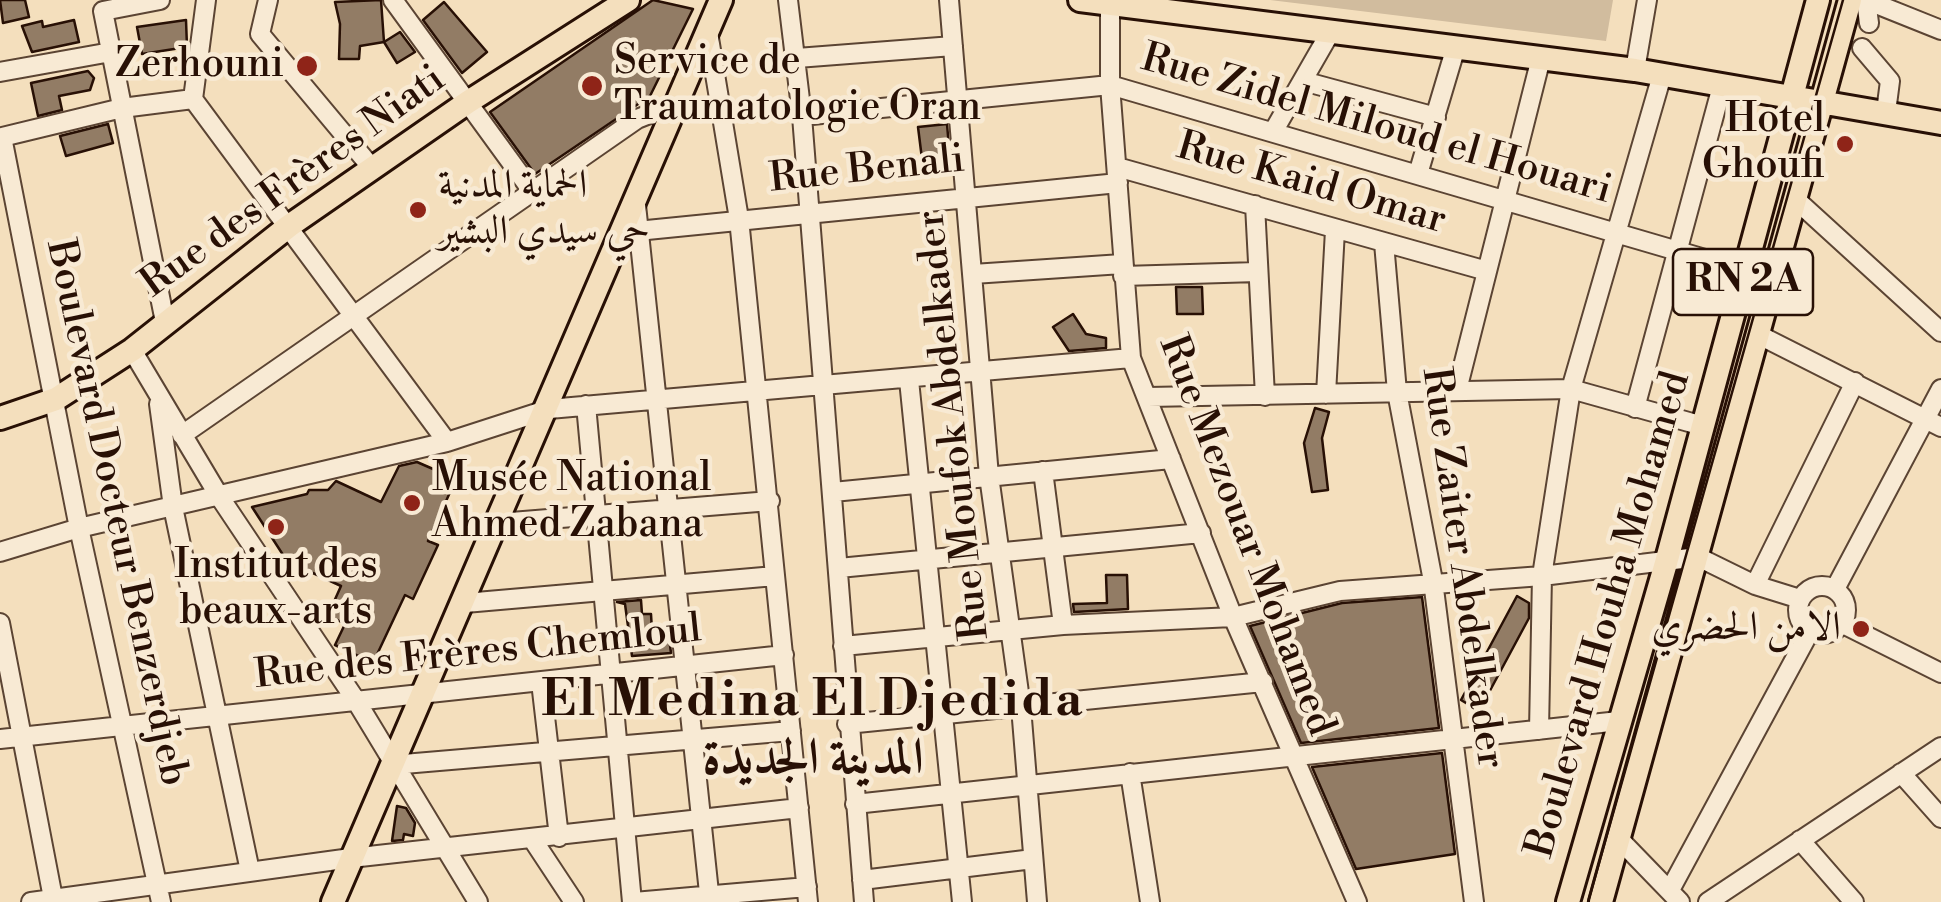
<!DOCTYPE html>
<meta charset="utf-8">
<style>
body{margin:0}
canvas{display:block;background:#f4dfbd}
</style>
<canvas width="1941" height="902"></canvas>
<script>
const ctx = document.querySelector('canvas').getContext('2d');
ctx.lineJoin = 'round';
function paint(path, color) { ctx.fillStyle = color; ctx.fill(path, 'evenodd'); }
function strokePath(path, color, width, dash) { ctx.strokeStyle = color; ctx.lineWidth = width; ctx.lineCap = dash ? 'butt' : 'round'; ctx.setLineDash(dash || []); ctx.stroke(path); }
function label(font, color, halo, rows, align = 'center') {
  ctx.font = font + ' "Libre Bodoni",Amiri,serif'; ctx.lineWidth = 9; ctx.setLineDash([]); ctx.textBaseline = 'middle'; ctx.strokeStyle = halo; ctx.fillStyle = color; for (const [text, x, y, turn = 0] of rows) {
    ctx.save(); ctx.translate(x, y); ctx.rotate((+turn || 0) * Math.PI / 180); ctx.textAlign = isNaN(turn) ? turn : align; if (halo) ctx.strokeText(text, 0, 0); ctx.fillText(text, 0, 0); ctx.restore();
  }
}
const green = new Path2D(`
 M1270,0H1613L1606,41Z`);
const building = new Path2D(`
 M0,0H25L29,17L3,23Z
 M381,0L384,42L400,32L415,52L397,63L384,42L360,46L359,59H339L340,24L335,2Z
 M653,0L693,9L650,96L535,174L490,112Z
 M444,2L487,52L462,73L423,20Z
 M74,20L79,42L32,52L22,26L42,21L43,27Z
 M186,20L187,47L142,54L137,27Z
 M88,71L94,78L90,90L59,96L62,110L38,116L31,83Z
 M108,124L113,143L66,156L60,136Z
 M947,124L951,171L924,175L918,127Z
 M1176,287H1202L1203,314H1177Z
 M1073,314L1086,334L1106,338V348L1069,351L1053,327Z
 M1315,408L1329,412L1322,438L1328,490L1312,492L1304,443Z
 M417,462L456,479L428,541L438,545L413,599L405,595L373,663L335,645L345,624L328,615L341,586L287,561L252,507L307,494L309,490H328L336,481L381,502L399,466Z
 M1106,575H1127L1128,609L1074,612L1073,604L1107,603Z
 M1517,596L1529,603V618L1479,711L1461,700Z
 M1422,597L1439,728L1301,743L1250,626L1342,603Z
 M641,600L642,614H651L652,631L668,630L671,653L632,656L625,604L617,602Z
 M1442,753L1455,854L1356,869L1312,767Z
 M397,806L406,808L415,823L413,836L404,834L403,840L392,841Z`);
const minor = new Path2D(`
 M160,0L103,11L165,322
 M206,0L193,99L447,442
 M268,0L260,34L372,168
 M393,0L532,191
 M788,0L802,116L864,902
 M949,0L989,476L1021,707L1037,902
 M1866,0L1941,30
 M1866,0L1869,23
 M1110,3V85L1131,358L1233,617L1357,902
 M708,32L739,219L808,902
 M1862,48L1890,81L1886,112
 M797,58L953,46
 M1635,70L1647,0
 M0,72L111,52
 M1303,81L1436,117
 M802,116L1110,85L1746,271
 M1273,132L1331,31
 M1117,167L1487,271
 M1418,174L1455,50
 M1794,198L1941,332
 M636,205L710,902
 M1255,205L1265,396
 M627,232L1118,183
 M1384,243L1397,392L1433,581L1474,902
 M973,274L1122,264
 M1123,276L1257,272
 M1757,334L1941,427
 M132,350L219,496L355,699L478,902
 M909,380L962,902
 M1457,390L1541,58
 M1326,394L1335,230
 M1148,397L1571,389L1703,426
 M159,404L173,507L250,871
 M586,405L632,902
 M1635,408L1722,86
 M182,435L637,119L680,102
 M1043,471L1063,625
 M833,492L1171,459
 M499,523L770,501
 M0,552L79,528L447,442L549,409L1131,358
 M839,568L1201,533
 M1755,585L1855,382
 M1798 610a24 24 0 1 1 48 0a24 24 0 1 1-48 0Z
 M1835,589L1941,389
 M465,603L775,576
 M0,623L53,898
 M1843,624L1941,673
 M843,646L1063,625L1233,617L1340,591L1542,576L1698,557L1755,585L1800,599
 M541,682L559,837
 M847,724L1263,682
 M1539,730L1542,576L1571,389L1662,75
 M0,739L784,655
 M392,765L791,731
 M1130,773L1150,902
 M1901,773L1941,818
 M855,804L1619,721
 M1619,839L1680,902
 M533,840L574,902
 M1800,840L1854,902
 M862,880L1033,859
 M1670,890L1810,631
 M31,902L351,858L799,808
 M161,902L79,528L2,137L122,108L193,99
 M634,902L807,887
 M1708,902L1941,747`);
const major = new Path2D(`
 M1080,0L1635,70L1941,123
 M0,418L56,399L132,350L289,226L468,102L628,0
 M333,902L721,0
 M1568,902L1666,563L1818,0
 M1601,902L1850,0`);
const tram = new Path2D(`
 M1588,902L1843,0`);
const markers = [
 [307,66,12,"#8f2418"],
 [592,86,12,"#8f2418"],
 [1845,144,10,"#8f2418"],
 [418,210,10,"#8f2418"],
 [412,503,10,"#8f2418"],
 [276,527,10,"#8f2418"],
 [1861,629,10,"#8f2418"]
];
const shields = [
 [1743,282,140]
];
const shieldNames = [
 ["RN 2A",1743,282]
];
const poiNames = [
 ["Service de",614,63],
 ["Traumatologie Oran",614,109],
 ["Zerhouni",284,66,"right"],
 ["Hotel",1825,121,"right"],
 ["Ghoufi",1825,167,"right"],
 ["الحماية المدنية",438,187],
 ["حي سيدي البشير",438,233],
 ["Musée National",432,480],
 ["Ahmed Zabana",432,526],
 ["Institut des",276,567,"center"],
 ["beaux-arts",276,613,"center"],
 ["الامن الحضري",1841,629,"right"]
];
const streetNames = [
 ["Rue Zidel Miloud el Houari",1376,126,16],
 ["Rue Benali",867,171,-6],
 ["Rue des Frères Niati",294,183,-36],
 ["Rue Kaid Omar",1311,185,16],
 ["Rue Moufok Abdelkader",955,425,-96],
 ["Boulevard Docteur Benzerdjeb",115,513,78],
 ["Rue Mezouar Mohamed",1245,536,69],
 ["Rue Zaiter Abdelkader",1461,568,82],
 ["Boulevard Houha Mohamed",1610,615,-74],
 ["Rue des Frères Chemloul",478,654,-6]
];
const districtNames = [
 ["El Medina El Djedida",813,703],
 ["المدينة الجديدة",813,761]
];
paint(green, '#d1bc9e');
paint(building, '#927c65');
strokePath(building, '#281005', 2.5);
strokePath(minor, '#5b4433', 22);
strokePath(major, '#281005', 28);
strokePath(minor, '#f8ead4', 18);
strokePath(major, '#f4dfbd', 22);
strokePath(tram, '#281005', 2.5);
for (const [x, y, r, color] of markers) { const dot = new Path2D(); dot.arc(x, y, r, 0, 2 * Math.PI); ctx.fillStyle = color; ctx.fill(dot); strokePath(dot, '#f8ead4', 4); }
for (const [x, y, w] of shields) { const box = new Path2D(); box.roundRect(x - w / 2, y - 33, w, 66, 8); ctx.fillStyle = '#f8ead4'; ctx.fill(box); strokePath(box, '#281005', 2.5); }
label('bold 38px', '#281005', null, shieldNames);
label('40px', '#281005', '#f8ead4', poiNames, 'left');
label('40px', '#281005', '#f8ead4', streetNames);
ctx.letterSpacing = '2.5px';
label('bold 50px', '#281005', '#f8ead4', districtNames);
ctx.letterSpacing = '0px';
</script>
